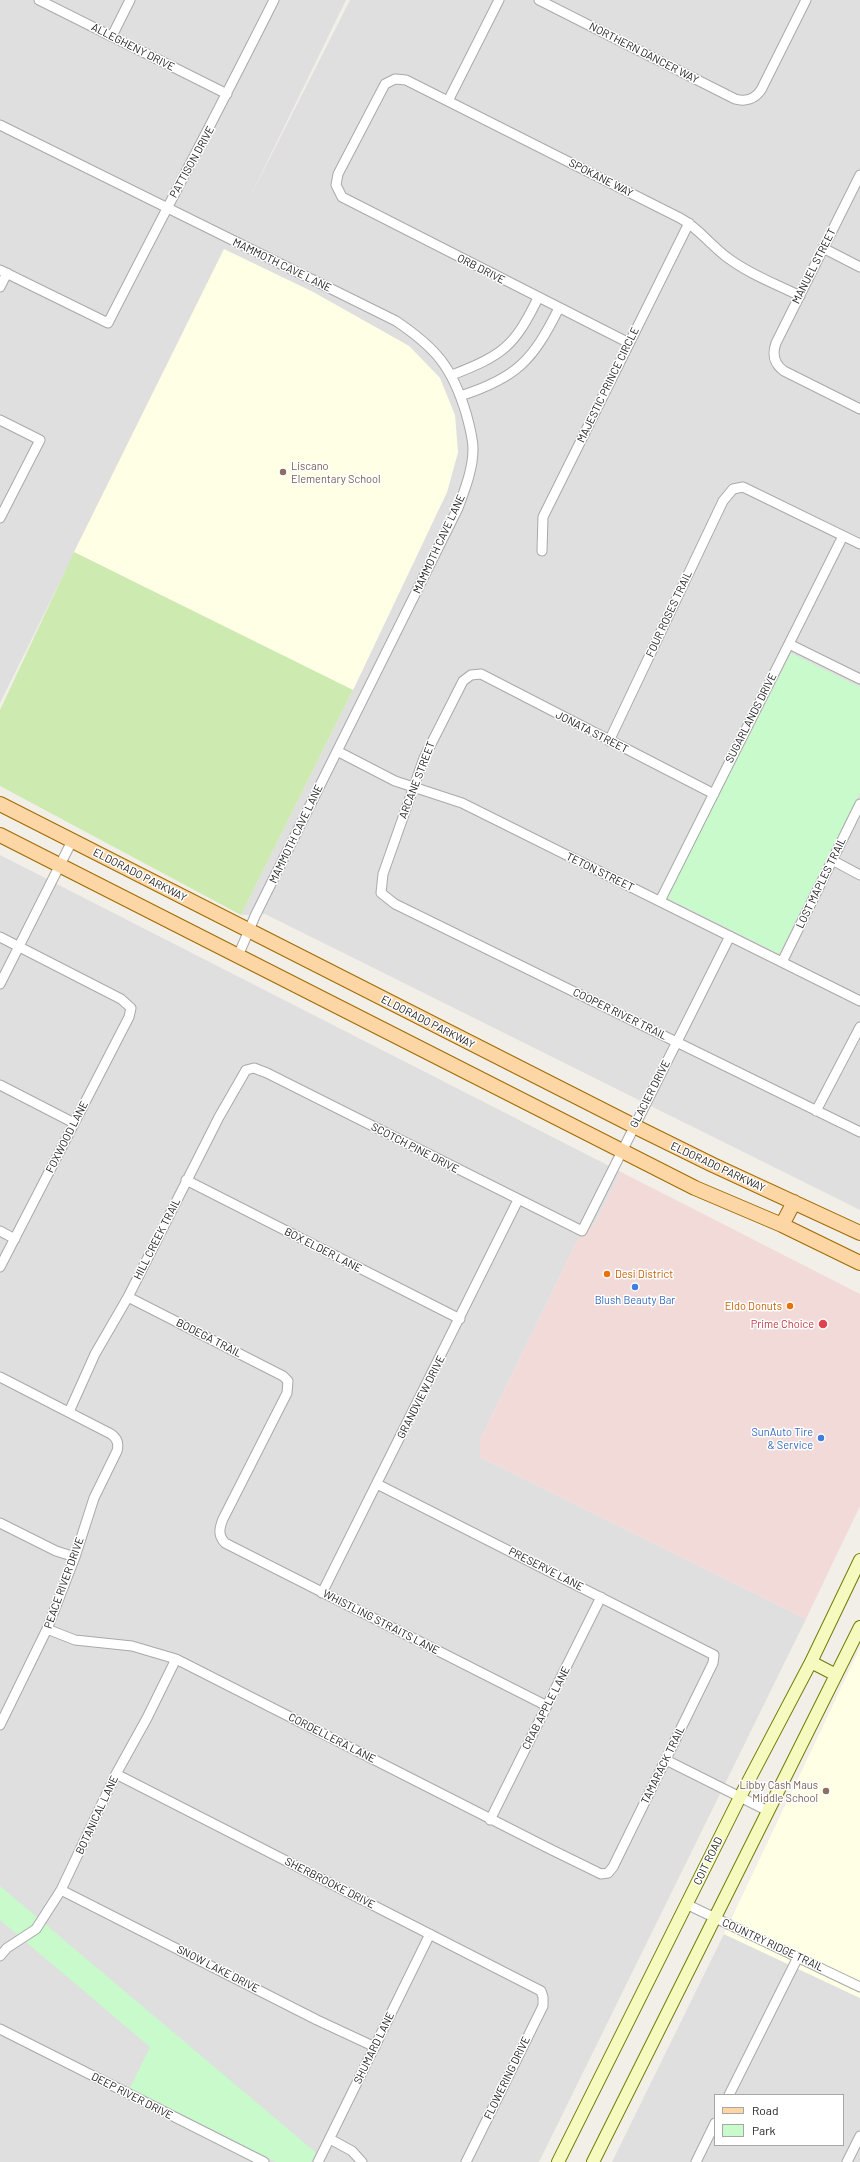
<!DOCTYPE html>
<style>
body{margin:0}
#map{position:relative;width:860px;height:2162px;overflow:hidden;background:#f2efe9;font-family:Barlow,sans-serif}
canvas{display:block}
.legend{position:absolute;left:714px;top:2094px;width:130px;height:52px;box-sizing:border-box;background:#fff;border:1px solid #a7a7a7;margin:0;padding:5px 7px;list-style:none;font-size:12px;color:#222}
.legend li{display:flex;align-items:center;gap:8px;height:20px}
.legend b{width:20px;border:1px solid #a7a7a7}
</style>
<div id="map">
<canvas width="860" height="2162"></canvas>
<ul class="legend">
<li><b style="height:5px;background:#fcd6a4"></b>Road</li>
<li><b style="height:11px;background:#c8facc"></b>Park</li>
</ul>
</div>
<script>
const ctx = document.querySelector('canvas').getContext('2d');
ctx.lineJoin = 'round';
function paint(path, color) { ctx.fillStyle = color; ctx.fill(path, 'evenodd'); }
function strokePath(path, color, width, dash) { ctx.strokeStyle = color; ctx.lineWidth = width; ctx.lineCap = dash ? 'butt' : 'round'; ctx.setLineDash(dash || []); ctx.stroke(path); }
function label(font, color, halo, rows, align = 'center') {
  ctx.font = font + ' Barlow,sans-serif'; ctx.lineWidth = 3; ctx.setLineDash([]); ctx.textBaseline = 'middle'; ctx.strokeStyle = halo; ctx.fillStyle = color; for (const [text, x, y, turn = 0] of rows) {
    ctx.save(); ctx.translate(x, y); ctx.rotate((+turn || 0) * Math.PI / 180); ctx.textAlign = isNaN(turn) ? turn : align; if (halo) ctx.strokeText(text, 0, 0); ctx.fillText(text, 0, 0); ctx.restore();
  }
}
const residential = new Path2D(`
 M0,0H346L248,201L350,0H860V1210L265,914L241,915L353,690L447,492L458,452L440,378L409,346L313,292L224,250L0,703Z
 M0,855L621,1172L594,1225L577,1241L480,1440V1457L806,1619L539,2162H0Z
 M724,1934L860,1998V2162H612ZM715,2095H843V2145H715Z`);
const commercial = new Path2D(`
 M621,1172L860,1294V1506L806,1619L480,1457V1440L577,1241L594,1225Z`);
const education = new Path2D(`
 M224,249L313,292L409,346L440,378L455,415L458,452L447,492L353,690L74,552Z
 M860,1648V1998L724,1934Z`);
const grass = new Path2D(`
 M74,552L353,690L241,915L0,786V710Z`);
const park = new Path2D(`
 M791,653L860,687V793L779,954L667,898Z
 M0,1886L314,2151L316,2154L311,2162H276L130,2088L150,2047L0,1920Z`);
const street = new Path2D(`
 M39,0L227,94
 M539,0L735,99C745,102 755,99 761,90L806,0
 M112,36L130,0
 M448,101L499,0
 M0,125L396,321C436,348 452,367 466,413C469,424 473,438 473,449C473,469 465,489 458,508L255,916L238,956
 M860,175L776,343C772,354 774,364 784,371L860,409
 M823,248L860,267
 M0,270L108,323C163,215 220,108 274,0
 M0,287L7,273
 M629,343L342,197L336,185L338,174L385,84L395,79L406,80L680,218C699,228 711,246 728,258C749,274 776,284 800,296
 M452,375C503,355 514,347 538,298
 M460,396C517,378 533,360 559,308
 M0,420L40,440L0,518
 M542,551L543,517L689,223
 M789,644L860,679
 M609,741L723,501L733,489L743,487L860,544
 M337,751L395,781L462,803L860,1001
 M714,794L481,674L471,675L463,681L424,758L383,874L381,893L395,904L860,1132
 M832,860L860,875
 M660,901L843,536
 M0,937L121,999L131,1008L129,1017L0,1267
 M782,962L860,804
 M0,984L72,841
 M0,1085L74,1123
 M816,1111L860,1027
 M186,1180L460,1319
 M0,1231L15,1239
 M128,1297L283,1376L288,1381L287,1393L223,1519C219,1529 218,1535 225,1543L547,1706
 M0,1377L111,1434C117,1438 119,1444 117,1451L94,1498L75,1557L47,1629L0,1725
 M69,1412L95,1354L128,1297L219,1117L246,1070L254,1068L267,1073L582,1231L730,936
 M0,1523L56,1551L75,1557
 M322,1593L518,1200
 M47,1629L75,1640L132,1646L176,1659L548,1848L601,1874L608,1873L613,1867L713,1663L714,1655L377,1484
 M666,1760L768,1811
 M116,1774L541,1991L543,1997V2006L466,2162
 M490,1820L601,1597
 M61,1890L317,2020L375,2047
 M686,1904L860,1987
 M0,1956L7,1948L36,1929L61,1890L116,1774L147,1718L176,1659
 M0,2029L264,2162
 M729,2095L798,1957
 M330,2139L352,2151L362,2162
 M318,2162L430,1934
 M696,2162L715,2123
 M847,2162L860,2136`);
const secondary = new Path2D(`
 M811,1662L836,1675
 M558,2162L740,1797L811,1662L860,1560
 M593,2162L860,1627`);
const primary = new Path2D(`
 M0,804L642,1130L713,1165L860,1233
 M0,835L695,1188L782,1225L860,1263
 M782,1225L794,1202`);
const markers = [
 [283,472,4,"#8d6e63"],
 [607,1274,4,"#e8710a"],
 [635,1287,4,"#3f7fe0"],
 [790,1306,4,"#e8710a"],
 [823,1324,5,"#e0444e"],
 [821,1438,4,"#3f7fe0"],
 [826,1791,4,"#8d6e63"]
];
const streetNames = [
 ["ALLEGHENY DRIVE",133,47,27],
 ["NORTHERN DANCER WAY",644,53,27],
 ["PATTISON DRIVE",192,162,-61],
 ["SPOKANE WAY",601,178,27],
 ["MAMMOTH CAVE LANE",282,265,26],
 ["MANUEL STREET",814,266,-63],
 ["ORB DRIVE",481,269,27],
 ["MAJESTIC PRINCE CIRCLE",608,385,-64],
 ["MAMMOTH CAVE LANE",439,544,-65],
 ["FOUR ROSES TRAIL",669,614,-65],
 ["SUGARLANDS DRIVE",751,718,-63],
 ["JONATA STREET",592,732,27],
 ["ARCANE STREET",417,780,-69],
 ["MAMMOTH CAVE LANE",296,834,-64],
 ["TETON STREET",600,872,26],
 ["ELDORADO PARKWAY",140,875,27],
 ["LOST MAPLES TRAIL",821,883,-64],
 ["COOPER RIVER TRAIL",620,1014,26],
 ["ELDORADO PARKWAY",428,1022,27],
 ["GLACIER DRIVE",650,1094,-63],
 ["FOXWOOD LANE",67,1137,-63],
 ["SCOTCH PINE DRIVE",415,1148,27],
 ["ELDORADO PARKWAY",718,1167,25],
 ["HILL CREEK TRAIL",157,1239,-63],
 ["BOX ELDER LANE",323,1250,27],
 ["BODEGA TRAIL",209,1338,27],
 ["GRANDVIEW DRIVE",421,1397,-63],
 ["PRESERVE LANE",546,1569,27],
 ["PEACE RIVER DRIVE",64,1583,-70],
 ["WHISTLING STRAITS LANE",381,1622,27],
 ["CRAB APPLE LANE",546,1708,-63],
 ["CORDELLERA LANE",332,1738,27],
 ["TAMARACK TRAIL",663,1765,-64],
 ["BOTANICAL LANE",97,1815,-65],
 ["COIT ROAD",708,1861,-64],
 ["SHERBROOKE DRIVE",330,1883,27],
 ["COUNTRY RIDGE TRAIL",773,1945,25],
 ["SNOW LAKE DRIVE",218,1969,27],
 ["SHUMARD LANE",374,2048,-64],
 ["FLOWERING DRIVE",507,2078,-64],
 ["DEEP RIVER DRIVE",132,2096,27]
];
const educationNames = [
 ["Liscano",291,466],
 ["Elementary School",291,479],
 ["Libby Cash Maus",818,1785,"right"],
 ["Middle School",818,1798,"right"]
];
const foodNames = [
 ["Desi District",615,1274],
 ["Eldo Donuts",782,1306,"right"]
];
const shopNames = [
 ["Blush Beauty Bar",635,1300],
 ["SunAuto Tire",813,1432,"right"],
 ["& Service",813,1445,"right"]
];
const healthNames = [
 ["Prime Choice",814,1324]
];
paint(residential, '#e0dfdf');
paint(commercial, '#f2dad9');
paint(education, '#ffffe5');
paint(grass, '#cdebb0');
paint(park, '#c8facc');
strokePath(street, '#a9a9a9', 11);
strokePath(secondary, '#707d05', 14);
strokePath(primary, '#a06b00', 16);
strokePath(street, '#fff', 9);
strokePath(secondary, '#f7fabf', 12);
strokePath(primary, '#fcd6a4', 14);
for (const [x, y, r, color] of markers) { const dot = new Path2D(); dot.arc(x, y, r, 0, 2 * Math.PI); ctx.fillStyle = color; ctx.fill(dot); strokePath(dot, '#fff', 1.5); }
label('11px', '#222', '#fff', streetNames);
label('11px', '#785e54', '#fff', educationNames, 'left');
label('11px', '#c56008', '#fff', foodNames, 'left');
label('11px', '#366cbe', '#fff', shopNames);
label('11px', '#be3a42', '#fff', healthNames, 'right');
</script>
